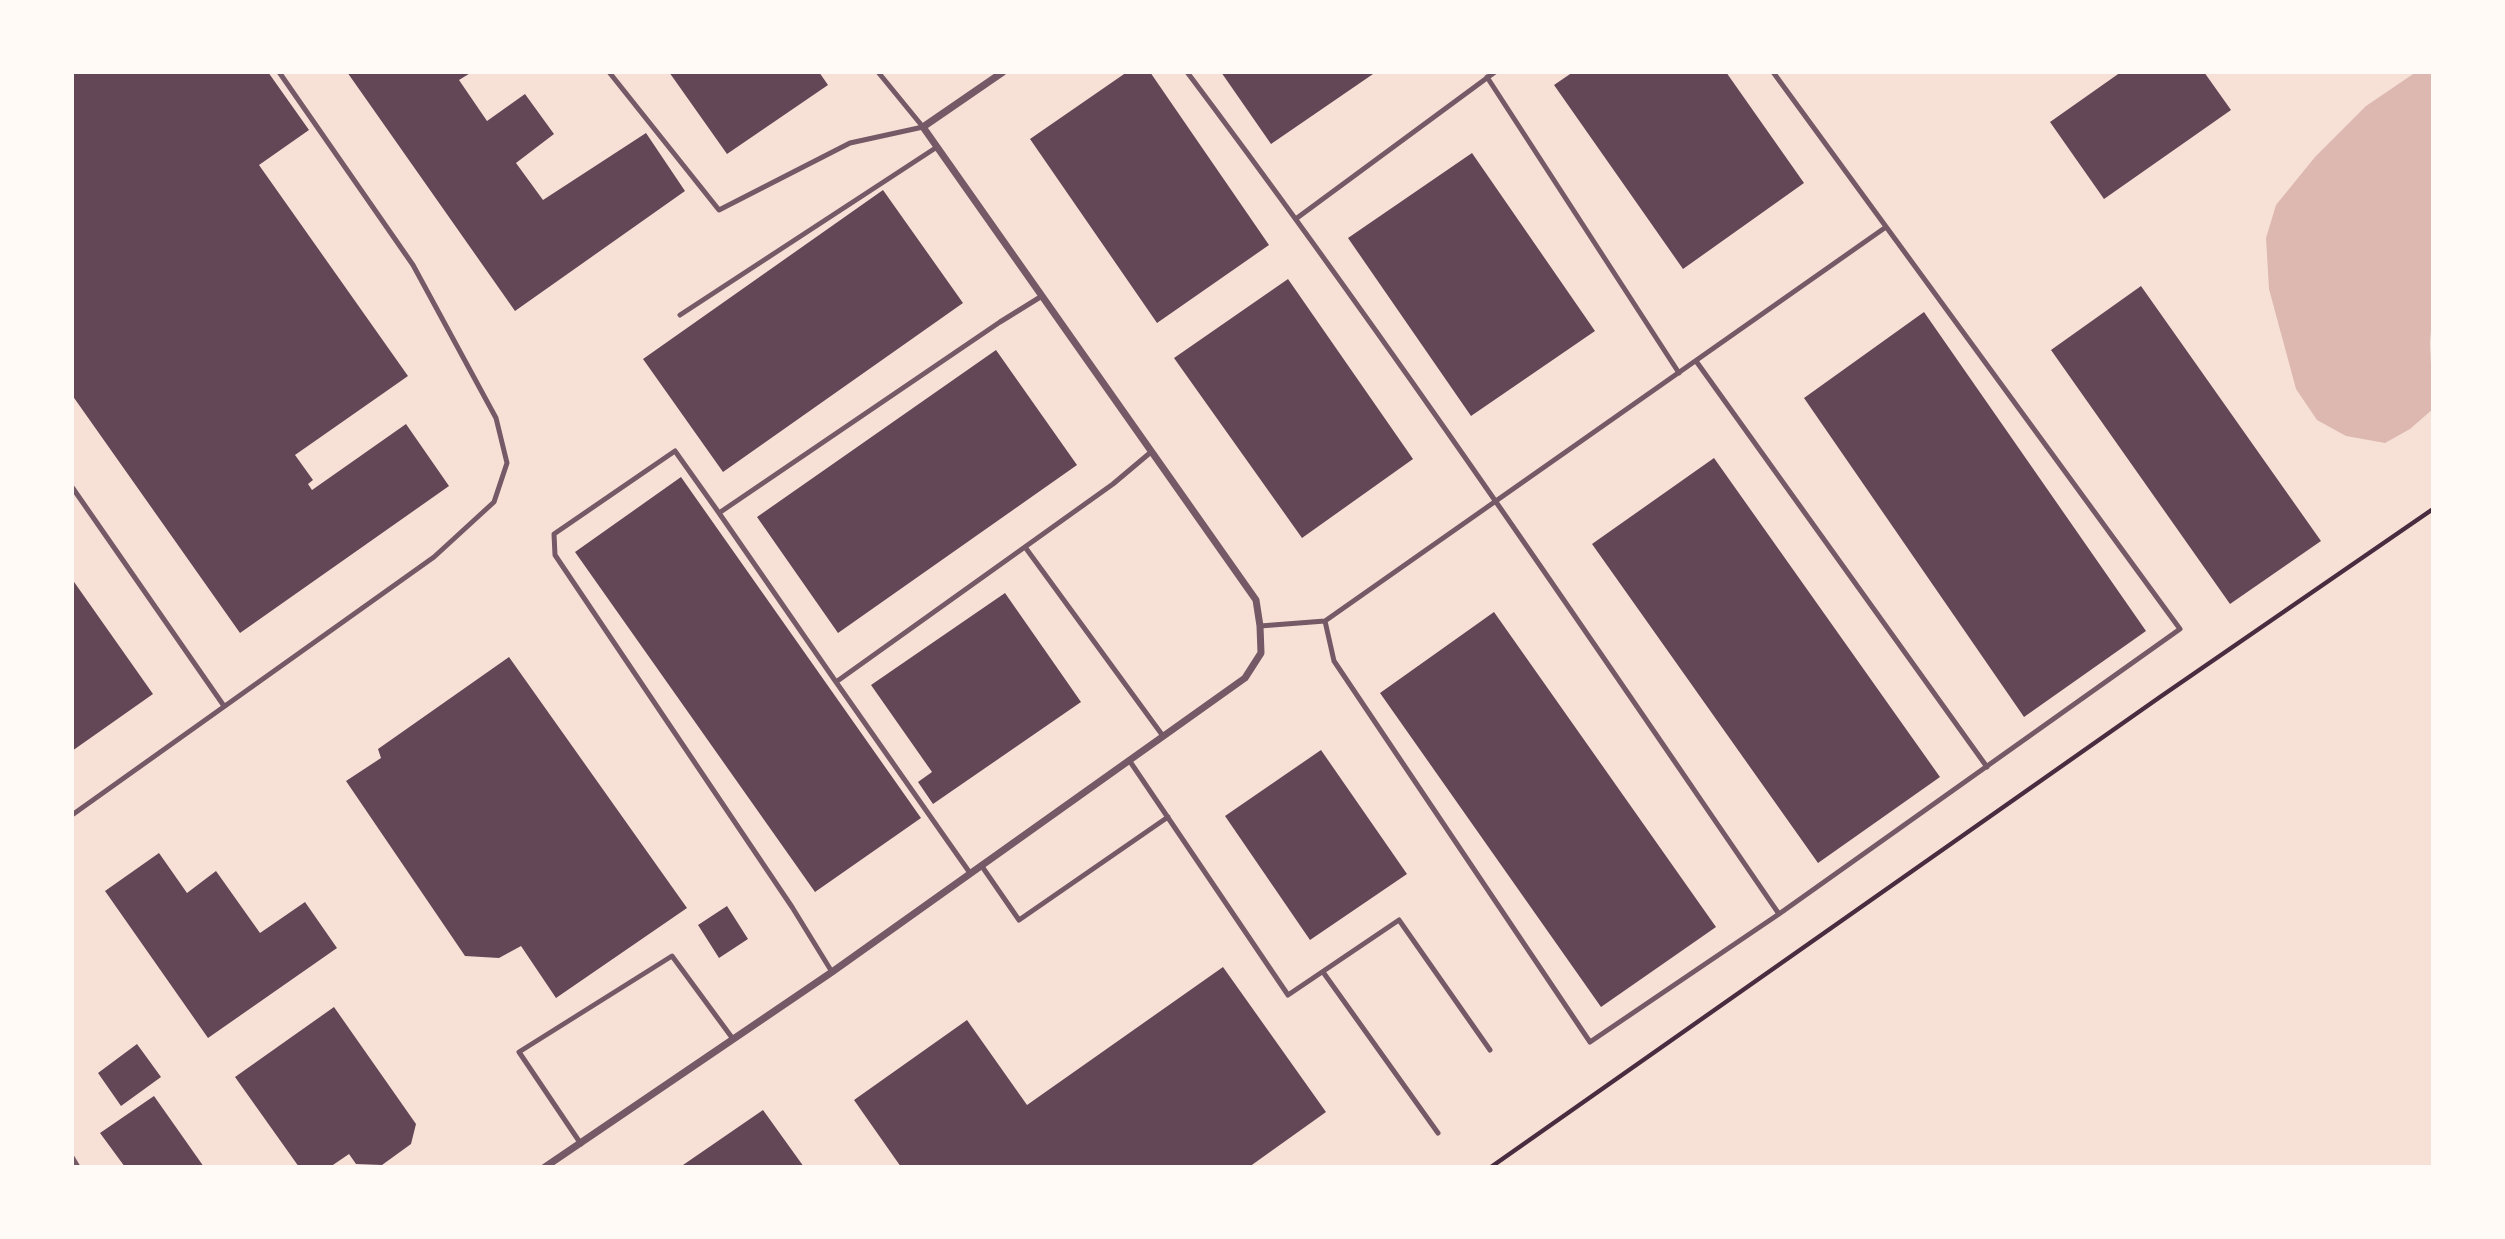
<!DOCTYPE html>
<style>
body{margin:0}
#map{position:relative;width:2505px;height:1239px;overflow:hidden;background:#f7e1d7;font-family:Karla,sans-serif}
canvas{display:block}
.frame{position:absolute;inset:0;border:74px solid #fffaf5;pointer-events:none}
</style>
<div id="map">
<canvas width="2505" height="1239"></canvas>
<div class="frame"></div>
</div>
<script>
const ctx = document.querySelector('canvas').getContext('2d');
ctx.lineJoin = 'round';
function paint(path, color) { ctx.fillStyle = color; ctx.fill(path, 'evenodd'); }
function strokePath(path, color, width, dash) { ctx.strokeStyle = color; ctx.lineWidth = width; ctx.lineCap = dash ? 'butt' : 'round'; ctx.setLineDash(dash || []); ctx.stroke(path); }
const water = new Path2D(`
 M2416,72H2433V303L2430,343L2433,409L2410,429L2385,443L2346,436L2317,420L2296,389L2269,289L2266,238L2276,205L2315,157L2366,106Z`);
const building = new Path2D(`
 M72,72H268L309,130L259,165L408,376L295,455L313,480L308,484L312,490L406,424L449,486L240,633L72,395Z
 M347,72H472L459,80L487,121L525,94L554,134L516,163L543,200L646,133L685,191L515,311Z
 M669,72H819L828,85L727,154Z
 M1127,72H1150L1269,245L1157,323L1030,139Z
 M1221,72H1376L1271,144Z
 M1573,72H1726L1804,183L1683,269L1554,85Z
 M2121,72H2204L2231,110L2104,199L2050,122Z
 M1472,153L1595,331L1471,416L1348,238Z
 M883,190L963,303L723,472L643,359Z
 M1288,279L1413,459L1302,538L1174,358Z
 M2141,286L2321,541L2230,604L2051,350Z
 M1924,312L2146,631L2024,717L1804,398Z
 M996,350L1077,465L838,633L757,517Z
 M1714,458L1940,777L1818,863L1592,544Z
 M681,477L921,818L815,892L575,552Z
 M72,579L153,694L72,751Z
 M1005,593L1081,702L933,804L918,782L932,772L871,685Z
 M1494,612L1716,927L1601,1007L1380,693Z
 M509,657L687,908L556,998L521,946L499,958L465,956L346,781L381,758L378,749Z
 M1321,750L1407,874L1310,940L1225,816Z
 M159,853L187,893L216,871L260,933L305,902L337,948L208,1038L105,891Z
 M727,906L748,939L719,958L698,925Z
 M1223,967L1326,1112L1249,1167H901L854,1100L967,1020L1027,1105Z
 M334,1007L416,1124L411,1144L382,1165L356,1164L349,1154L330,1167H299L235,1077Z
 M137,1044L161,1077L121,1106L98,1073Z
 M154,1096L204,1167H125L100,1133Z
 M763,1110L804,1167H685L683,1165Z`);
const path = new Path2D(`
 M1491,1167L2160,697L2433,509`);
const service = new Path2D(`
 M609,72L719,210L850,143L923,127L878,72
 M1187,72C1393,346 1585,631 1779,914L2180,629L1773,72
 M1487,77L1679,373
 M1297,218L1495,72
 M1042,296L1000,322L719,513L836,682L1113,484L1151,452
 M680,315L937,147
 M1696,361L1987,767
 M72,487L224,706
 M719,513L675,451L554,534L555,555L792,907L832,972
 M1025,547L1163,736
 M1325,621L1334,661L1590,1042L1779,914
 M1260,626L1325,621L1886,227
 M836,682L970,873
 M1129,760L1288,995L1399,920L1490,1050
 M72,815L434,557L494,502L507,463L496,418L413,265L279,72
 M981,865L1019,920L1168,817
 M1323,972L1438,1133
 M581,1144L519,1052L672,956L733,1039
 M72,1157L78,1167`);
const minor = new Path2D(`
 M545,1167L832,972L1245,678L1261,653L1260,626L1256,600L923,127L1003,72`);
paint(water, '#dcb8b0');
paint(building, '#644757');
strokePath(path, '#4a2c40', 4.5);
strokePath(service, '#755966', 5);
strokePath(minor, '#755966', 7);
</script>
